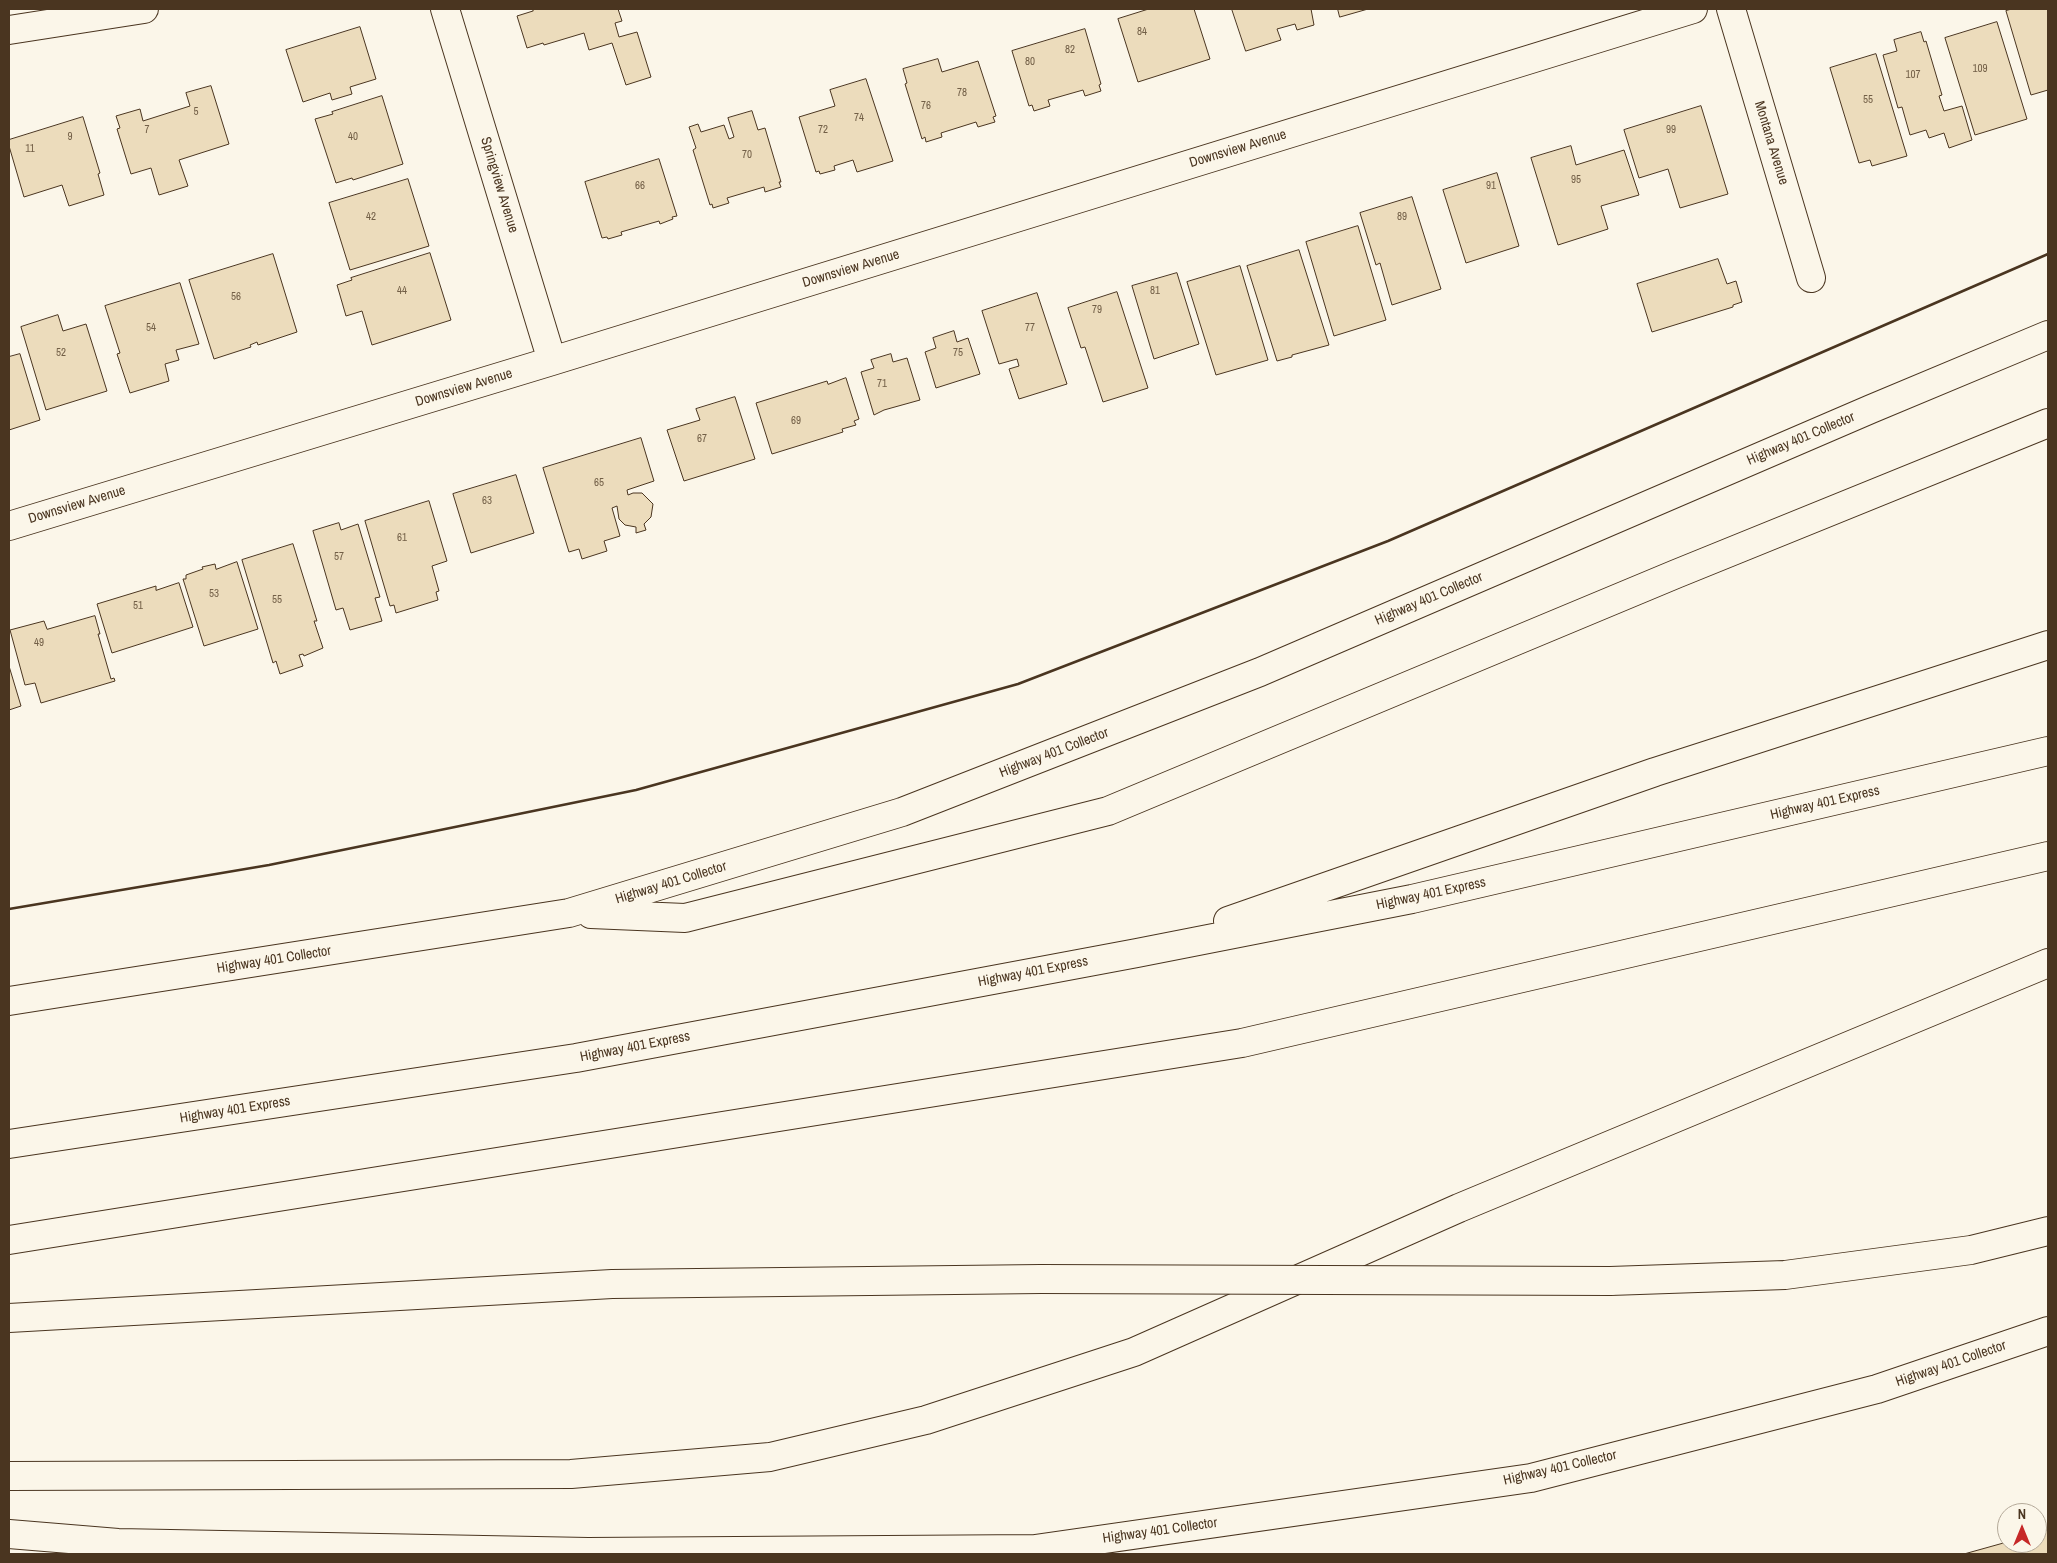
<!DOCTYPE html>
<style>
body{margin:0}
#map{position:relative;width:2057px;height:1563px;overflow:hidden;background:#fbf6e9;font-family:"Archivo Narrow",sans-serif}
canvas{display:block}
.frame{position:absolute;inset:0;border:10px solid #4a3520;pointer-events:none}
.north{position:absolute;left:1997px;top:1503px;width:50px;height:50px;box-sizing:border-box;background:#fbf6e9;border:1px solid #b4a999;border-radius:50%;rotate:0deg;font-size:14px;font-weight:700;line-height:20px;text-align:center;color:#4a3520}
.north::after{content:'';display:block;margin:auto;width:18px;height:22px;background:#c62828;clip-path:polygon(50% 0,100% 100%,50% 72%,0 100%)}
</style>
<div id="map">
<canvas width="2057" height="1563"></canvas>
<div class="frame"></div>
<div class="north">N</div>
</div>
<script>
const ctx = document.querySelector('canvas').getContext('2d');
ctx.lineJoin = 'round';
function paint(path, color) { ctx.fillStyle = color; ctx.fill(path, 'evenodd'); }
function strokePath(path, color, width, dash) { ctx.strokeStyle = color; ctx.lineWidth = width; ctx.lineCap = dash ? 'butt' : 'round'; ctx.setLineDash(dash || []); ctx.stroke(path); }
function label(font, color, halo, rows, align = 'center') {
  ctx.font = font + ' "Archivo Narrow",sans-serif'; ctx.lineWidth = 4; ctx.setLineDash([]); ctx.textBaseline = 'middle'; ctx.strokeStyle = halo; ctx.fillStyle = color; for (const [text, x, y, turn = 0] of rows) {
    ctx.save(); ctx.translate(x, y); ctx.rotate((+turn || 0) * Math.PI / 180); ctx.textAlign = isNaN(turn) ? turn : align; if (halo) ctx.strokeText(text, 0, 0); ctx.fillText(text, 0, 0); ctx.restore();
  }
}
const building = new Path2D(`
 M532,9H618L622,21L615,23L619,37L637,32L651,77L626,85L612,43L589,50L584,33L544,45L543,43L527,48L517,16L533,11Z
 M1149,9H1194L1210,59L1138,82L1118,19Z
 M1232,9H1311L1314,25L1297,30L1295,24L1277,29L1281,40L1246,51Z
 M1338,9H1368L1340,17Z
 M2012,9H2048V90L2031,95L2006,11Z
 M1997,22L2027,119L1975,135L1945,38Z
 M360,27L376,79L350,87L352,94L332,100L330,93L303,102L286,50Z
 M1085,29L1101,84L1099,85L1101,91L1085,96L1083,90L1048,100L1050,106L1034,111L1032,105L1029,106L1012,51Z
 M1921,32L1924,42L1926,41L1942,95L1939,96L1944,111L1962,106L1972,140L1949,148L1944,133L1929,138L1926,130L1910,135L1902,107L1898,108L1883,55L1897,51L1894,40Z
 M1876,54L1907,156L1872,166L1870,160L1859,163L1830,68Z
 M938,59L942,72L978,61L996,116L993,117L995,122L978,127L976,122L941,133L942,137L926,142L925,137L922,139L905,84L907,83L903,69Z
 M866,79L893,161L857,172L853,160L834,166L835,170L820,174L819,171L816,172L799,117L835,106L830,90Z
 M211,86L229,144L179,160L188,186L159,195L151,168L131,174L117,129L120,128L116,116L140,109L143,121L190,106L186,93Z
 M382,96L403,164L353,180L352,178L336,183L315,119L333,114L332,112Z
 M1701,106L1728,194L1680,208L1668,169L1639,178L1624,130Z
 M752,111L758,130L765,128L781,182H779L781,187L765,192L764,187L727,198L729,203L713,208L712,204L710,205L693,150L696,148L689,127L698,124L701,132L724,125L729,139L734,137L728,118Z
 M83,117L100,173L98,174L104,195L69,206L62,185L24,197L9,146V140Z
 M1571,146L1576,165L1624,150L1639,195L1601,206L1608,229L1558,245L1531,158Z
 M659,159L677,216L672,217L673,219L660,224L659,221L621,232L622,235L608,239L607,237L602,238L585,182Z
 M1497,173L1519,246L1466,263L1443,190Z
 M408,179L429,246L350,270L329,203Z
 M1412,197L1441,289L1392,305L1380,263L1376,265L1360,213Z
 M1358,226L1386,320L1334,336L1306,242Z
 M1299,250L1329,345L1292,355V357L1277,361L1247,266Z
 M430,253L451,320L372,345L362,311L346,316L337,285L352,280L351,278Z
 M273,254L297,332L258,345L257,342L250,345L251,347L214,359L189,280Z
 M1718,259L1727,284L1736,281L1742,302L1733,305V307L1652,332L1637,284Z
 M1240,266L1268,360L1216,375L1187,282Z
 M1177,273L1199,344L1154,359L1132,286Z
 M180,283L199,344L176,350L179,360L165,364L169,381L130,393L117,354L120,353L105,306Z
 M1117,292L1148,388L1103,402L1085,347L1081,348L1068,308Z
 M1037,293L1067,384L1019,399L1009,369L1019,366L1017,359L999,364L982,311Z
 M58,315L63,331L86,324L107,391L46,410L21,327Z
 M954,331L957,342L968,338L980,374L936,388L925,352L936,348L933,338Z
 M20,354L40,420L9,430V357Z
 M891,354L893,362L907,358L920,400L884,410L874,415L861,372L874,368L871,360Z
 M846,378L859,419L854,421L856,425L842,429L843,432L772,454L756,403L827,381L828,384Z
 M735,397L755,459L684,481L667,430L700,420L696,409Z
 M641,438L654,481L627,490L628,495L633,493H642L653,504L651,517L644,524L646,530L636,533V527L625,525L619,519L617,506L612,508L620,536L604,541L607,551L582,559L579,549L569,552L543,468Z
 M516,475L534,533L471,553L453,494Z
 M429,501L447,561L432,566L439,591L436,592L438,600L396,613L394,605L390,606L365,521Z
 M339,523L341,530L358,524L380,597L375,598L382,621L350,630L343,608L336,610L313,531Z
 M293,544L317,621H314L323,648L304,656L303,654L299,655L303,666L280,674L276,661L273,663L242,560Z
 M237,562L258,629L204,646L183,579H186V575L203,569L202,567L215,564L216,569Z
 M179,583L193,627L112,653L97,604L156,586V590Z
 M95,616L100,634H98L111,679L114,678L115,681L41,703L35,683L25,685L10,630L44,621L47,629Z
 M9,666L21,706L9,710Z
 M2048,1530V1554H1964L2007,1542L2037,1543V1533Z`);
const minor = new Path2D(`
 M445,9L552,361
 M1731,9L1811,278
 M9,30L144,9
 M9,526L552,361L1693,9`);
const motorway = new Path2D(`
 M591,914L685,918L1108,811L1676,574L2048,423
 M1228,921L1655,772L2048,645
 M9,1001L569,913L902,812L1260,672L1871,409L2048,335
 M9,1144L576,1058L1137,953L1412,899L2048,751
 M9,1240L1242,1043L2048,856
 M1610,1281L1785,1275L1971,1250L2048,1231
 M9,1318L612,1284L1041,1279
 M9,1476L571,1474L770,1457L926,1420L1134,1352L1459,1208L2048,963
 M9,1534L118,1543L588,1552L1035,1549L1531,1478L1877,1389L2048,1331`);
const motorwayBridge = new Path2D(`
 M1041,1279L1610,1281`);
const wall = new Path2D(`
 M9,909L269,865L636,790L1018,684L1388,541L2048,254`);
const numberNames = [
 ["84",1142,32],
 ["82",1070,50],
 ["80",1030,62],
 ["109",1980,69],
 ["107",1913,75],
 ["78",962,93],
 ["55",1868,100],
 ["76",926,106],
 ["5",196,112],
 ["74",859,118],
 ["7",147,130],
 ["72",823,130],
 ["99",1671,130],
 ["9",70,137],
 ["40",353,137],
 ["11",30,149],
 ["70",747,155],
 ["95",1576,180],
 ["66",640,186],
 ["91",1491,186],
 ["42",371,217],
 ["89",1402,217],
 ["44",402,291],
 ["81",1155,291],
 ["56",236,297],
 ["79",1097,310],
 ["54",151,328],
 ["77",1030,328],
 ["52",61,353],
 ["75",958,353],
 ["71",882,384],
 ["69",796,421],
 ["67",702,439],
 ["65",599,483],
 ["63",487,501],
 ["61",402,538],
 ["57",339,557],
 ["53",214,594],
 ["55",277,600],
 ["51",138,606],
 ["49",39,643]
];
const streetNames = [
 ["Montana Avenue",1771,143,73],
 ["Downsview Avenue",1238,149,-17],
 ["Springview Avenue",499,185,73],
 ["Downsview Avenue",851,269,-17],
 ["Downsview Avenue",464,388,-17],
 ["Highway 401 Collector",1801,439,-23],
 ["Downsview Avenue",77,505,-17],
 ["Highway 401 Collector",1429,599,-23],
 ["Highway 401 Collector",1054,753,-21],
 ["Highway 401 Express",1825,803,-13],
 ["Highway 401 Collector",671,883,-17],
 ["Highway 401 Express",1431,894,-12],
 ["Highway 401 Collector",274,960,-9],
 ["Highway 401 Express",1033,972,-11],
 ["Highway 401 Express",635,1047,-11],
 ["Highway 401 Express",235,1110,-9],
 ["Highway 401 Collector",1951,1364,-19],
 ["Highway 401 Collector",1560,1468,-13],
 ["Highway 401 Collector",1160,1531,-8]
];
paint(building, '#ecdcbc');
strokePath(building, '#4a3520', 1);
strokePath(minor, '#4a3520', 30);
strokePath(motorway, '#4a3520', 30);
strokePath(minor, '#fbf6e9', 28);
strokePath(motorway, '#fbf6e9', 28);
strokePath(motorwayBridge, '#4a3520', 30, []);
strokePath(motorwayBridge, '#fbf6e9', 28);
strokePath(wall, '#4a3520', 2.5);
label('11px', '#725f47', null, numberNames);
label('14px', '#4a3520', '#fbf6e9', streetNames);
</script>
